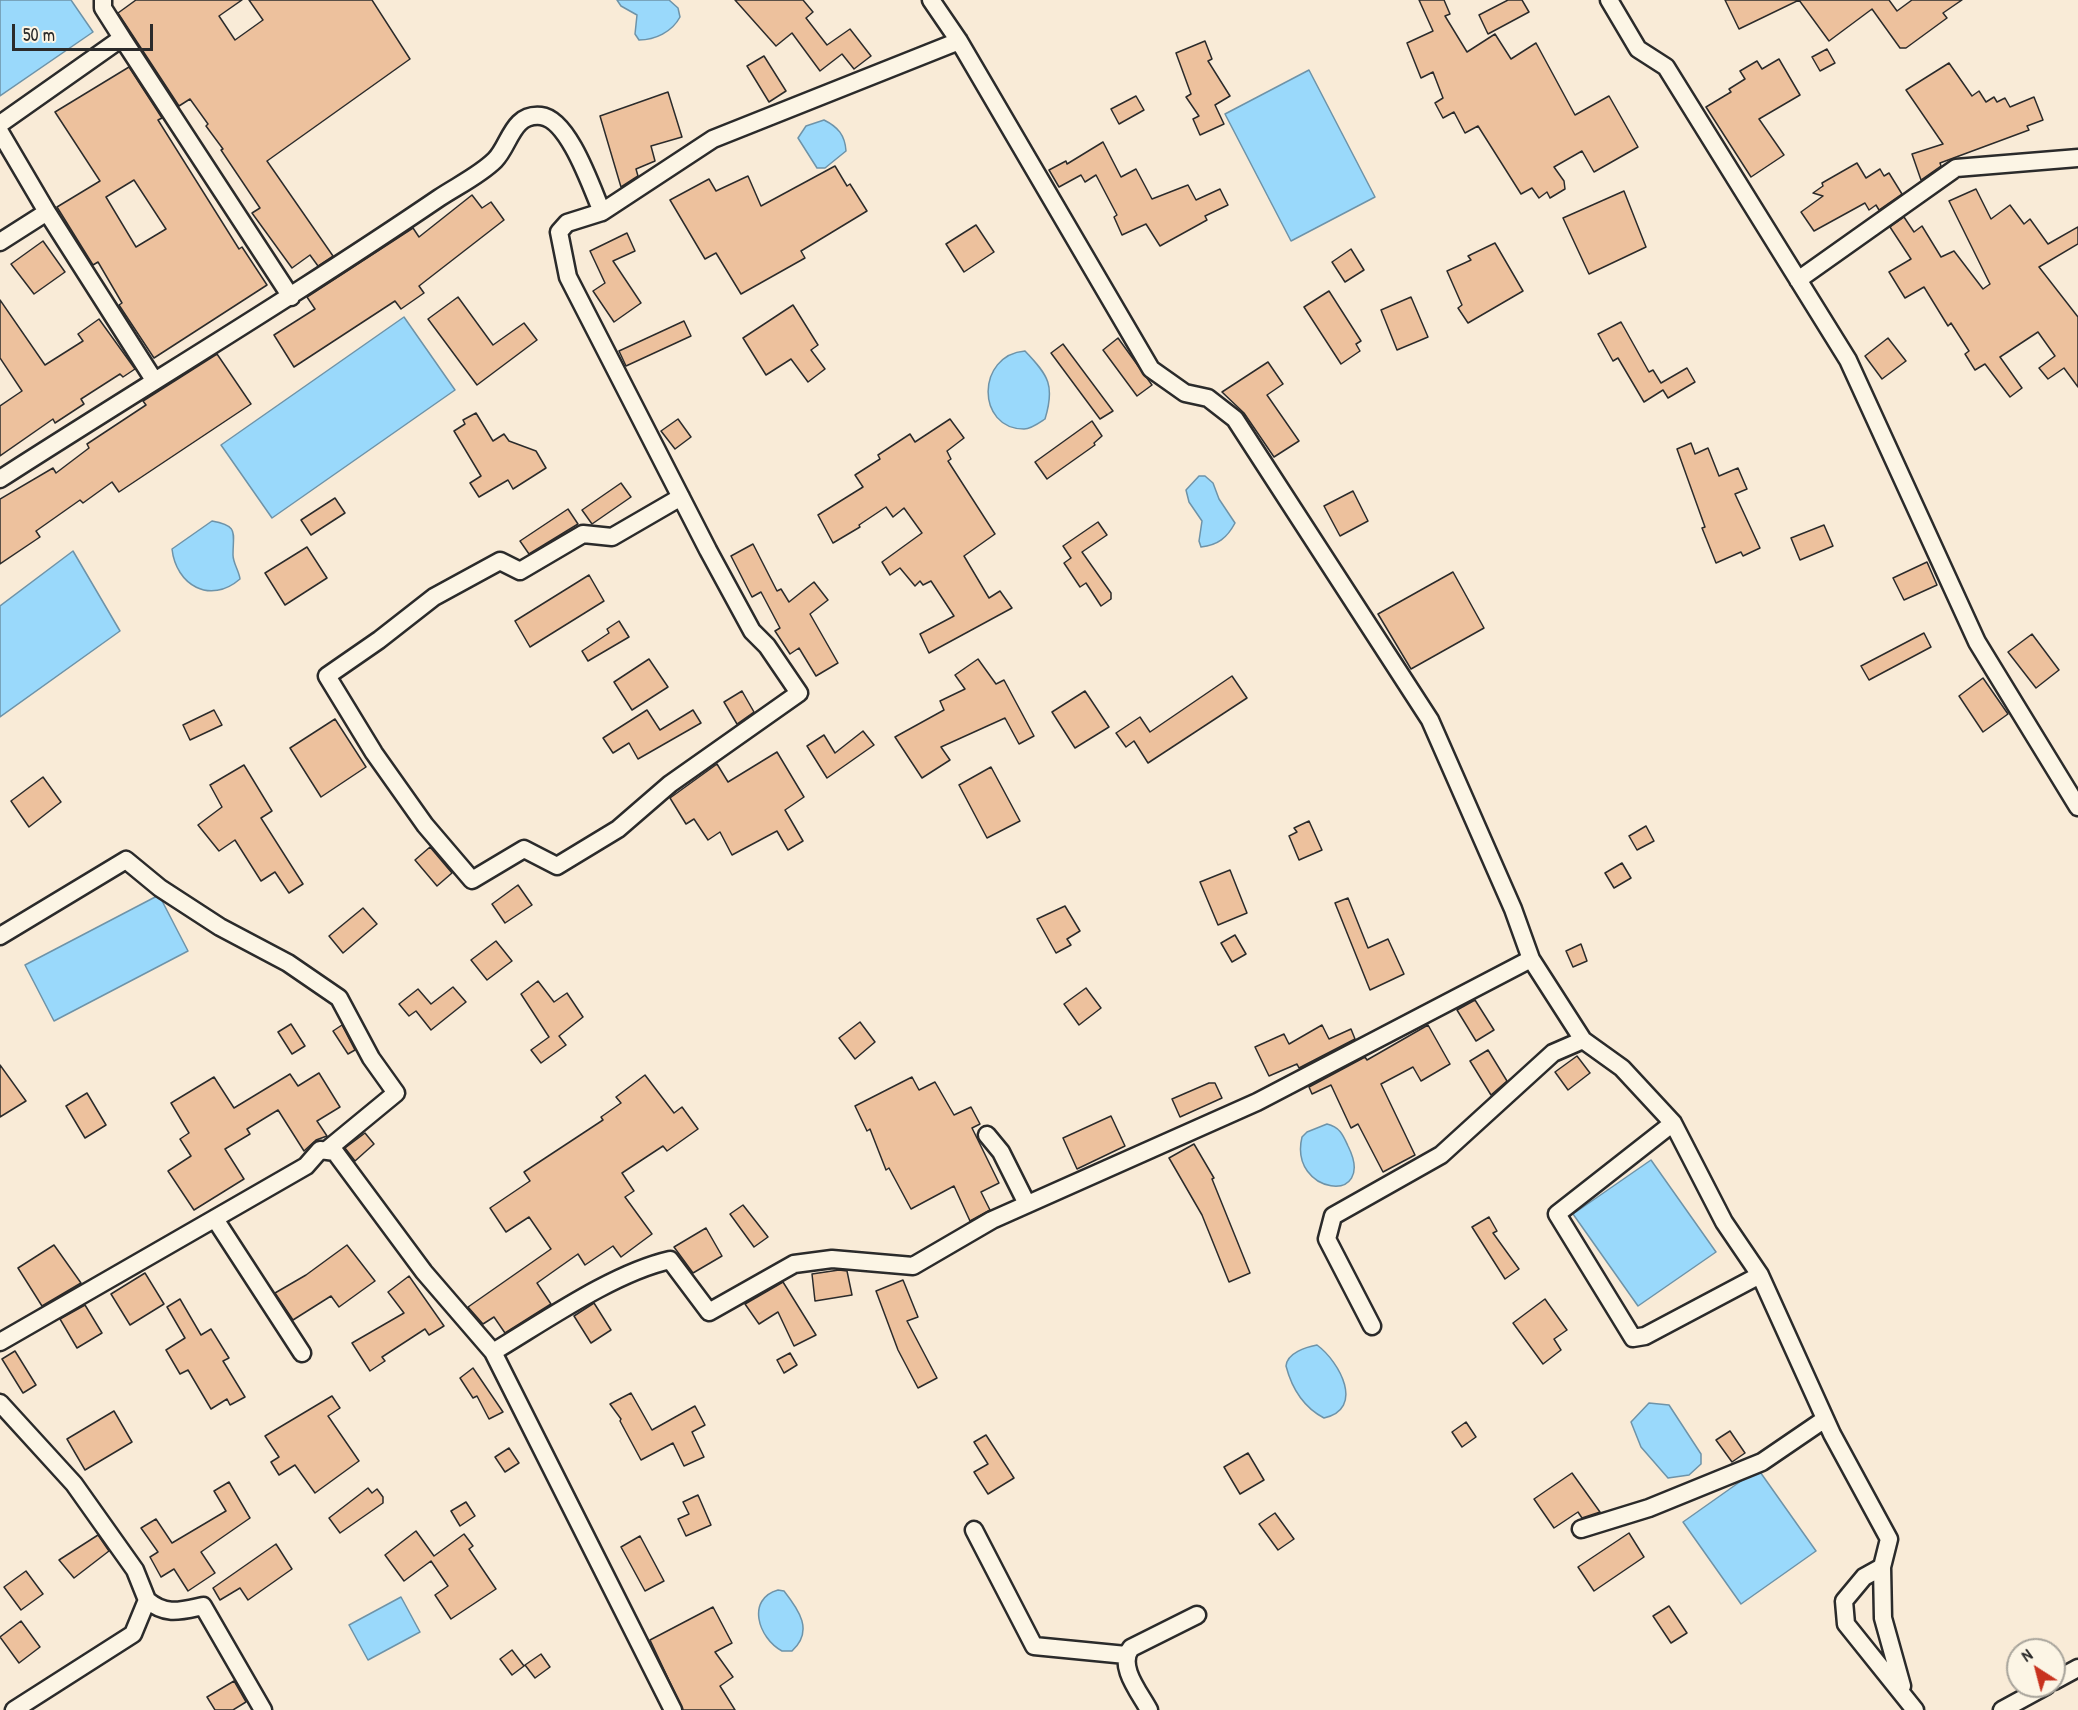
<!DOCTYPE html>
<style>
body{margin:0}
#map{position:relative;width:2078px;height:1710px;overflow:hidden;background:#f9ebd7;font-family:"Patrick Hand",sans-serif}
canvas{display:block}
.north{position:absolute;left:2006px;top:1638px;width:60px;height:60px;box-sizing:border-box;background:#fcf5e5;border:2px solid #a8a49b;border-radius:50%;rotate:324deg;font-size:16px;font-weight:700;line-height:24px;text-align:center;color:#2b2b2b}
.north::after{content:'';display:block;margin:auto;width:21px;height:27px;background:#c8321e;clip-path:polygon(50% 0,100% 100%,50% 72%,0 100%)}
.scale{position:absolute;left:12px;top:24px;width:141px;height:27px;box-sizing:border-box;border:3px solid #2b2b2b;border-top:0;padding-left:8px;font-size:18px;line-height:21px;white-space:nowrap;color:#2b2b2b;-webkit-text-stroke:4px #fcf5e5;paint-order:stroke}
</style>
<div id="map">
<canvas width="2078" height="1710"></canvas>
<div class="north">N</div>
<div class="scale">50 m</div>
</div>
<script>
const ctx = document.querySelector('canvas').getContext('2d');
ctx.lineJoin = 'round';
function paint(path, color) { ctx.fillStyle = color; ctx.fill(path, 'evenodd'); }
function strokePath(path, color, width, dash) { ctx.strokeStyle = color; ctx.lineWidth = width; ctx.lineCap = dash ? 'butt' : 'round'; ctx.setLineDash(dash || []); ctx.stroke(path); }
const water = new Path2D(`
 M0,0H71L93,32L0,96Z
 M617,0H669L678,8L680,17C672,32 655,40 639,40L635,34L637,15L621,6Z
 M1309,70L1375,197L1291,241L1225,114Z
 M824,120C838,127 845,135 846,151L825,168H817L798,138L806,126Z
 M404,317L455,390L272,518L221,445Z
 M1025,351C1049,376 1055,386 1045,419C1039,423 1031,429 1024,429C976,429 976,355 1025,351Z
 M1199,476H1205L1213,483L1219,499L1235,523C1227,538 1218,545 1201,547L1199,541L1202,521L1189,502L1186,490Z
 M212,521C239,526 233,532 233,555C233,563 239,571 240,579C210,605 176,585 172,549Z
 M73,551L120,631L0,717V606Z
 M159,895L188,951L54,1021L25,965Z
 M1327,1124C1340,1127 1343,1135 1348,1146C1378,1206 1288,1195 1302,1137L1307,1132Z
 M1651,1160L1716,1252L1638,1306L1573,1214Z
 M1317,1345C1340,1362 1365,1409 1324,1418C1303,1407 1292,1389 1286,1366C1287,1353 1306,1347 1317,1345Z
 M1649,1403L1669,1405L1701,1454V1464L1689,1475L1668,1478L1641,1447L1631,1422Z
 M1758,1469L1816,1551L1741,1604L1683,1522Z
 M778,1590L784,1591C799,1610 814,1631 792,1651H782C758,1638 746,1599 778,1590Z
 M401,1597L420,1632L368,1660L349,1625Z`);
const building = new Path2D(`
 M136,0H242L219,16L235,40L263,20L249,0H372L410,59L267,161L333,256L318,266L310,255L292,268L252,213L260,208L221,150L223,149L206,126L208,124L190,99L179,106L118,13Z
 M735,0H803L813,12L806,18L827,45L850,29L871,56L854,69L842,54L820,71L792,33L776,46Z
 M1419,0H1444L1450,14L1445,16L1467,52L1495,34L1511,59L1536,43L1575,115L1609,96L1638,147L1594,172L1582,151L1554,167L1564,181L1565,189L1550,198L1547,192L1539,198L1532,188L1521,194L1478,126L1465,133L1454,112L1443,118L1435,103L1443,98L1433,72L1421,78L1407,43L1433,31Z
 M1508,0H1522L1529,12L1488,34L1479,15Z
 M1725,0H1799L1739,29Z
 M1799,0H1889L1897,11L1912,0H1962L1943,13L1947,18L1906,48H1900L1872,9L1829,41Z
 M1205,41L1212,59L1208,61L1230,96L1215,105L1224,124L1200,135L1193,119L1199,116L1186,97L1191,94L1176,53Z
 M1827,49L1835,63L1820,71L1812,57Z
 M764,56L786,91L769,102L747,66Z
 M1779,59L1800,95L1759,119L1784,155L1751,177L1706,107L1731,92L1729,89L1745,79L1740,71L1757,61L1762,69Z
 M1949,63L1972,96L1979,91L1986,102L1994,97L1997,102L2005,98L2010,107L2034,97L2043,120L2027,126L2029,130L1940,163L1941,166L1921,180L1912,154L1943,144L1906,90Z
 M129,67L162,118L158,120L239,249L242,247L267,285L154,358L119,305L122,303L98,262L93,265L57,207L100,181L55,112ZM134,180L166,229L136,247L106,197Z
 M668,92L682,137L651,146L655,161L636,169L638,176L621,187L600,116Z
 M1136,96L1144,110L1119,124L1111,109Z
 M1103,142L1121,177L1136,169L1152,199L1188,185L1196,200L1220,189L1228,205L1205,216L1207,220L1160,246L1146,224L1122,235L1114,217L1117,215L1096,175L1085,182L1081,175L1059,187L1049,170L1066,161L1067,164Z
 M1857,163L1866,178L1880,169L1884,176L1889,173L1902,194L1879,210L1876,205L1869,210L1865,203L1814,231L1801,212L1823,196L1813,193L1823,186L1822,183Z
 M835,166L847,186L850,184L867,211L801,251L805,258L741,294L716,253L705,259L670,200L709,179L716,191L748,176L761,206Z
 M1976,189L1991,219L2010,205L2024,224L2030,219L2048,244L2078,227V244L2039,267L2078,317V387L2064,368L2048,379L2039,368L2055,356L2038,332L2000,357L2022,388L2010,397L1985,364L1975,370L1965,354L1969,351L1951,323L1948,326L1924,287L1905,298L1889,272L1911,259L1890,227L1904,217L1914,232L1922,226L1941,257L1954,251L1983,289L1990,284L1949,201Z
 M1624,191L1646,247L1589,274L1563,218Z
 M472,195L482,208L491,202L504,220L419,286L424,293L401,309L395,301L294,367L274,335L315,309L307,297L413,228L419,237Z
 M976,225L994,252L964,272L946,244Z
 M627,233L635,251L613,261L641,303L614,322L593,291L605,283L590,251Z
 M43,241L65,272L34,294L11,264Z
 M1495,243L1523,291L1468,323L1458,308L1462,305L1447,271L1471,260L1468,256Z
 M1351,249L1364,270L1345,282L1332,262Z
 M1329,291L1361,341L1356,344L1360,351L1341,364L1304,307Z
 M458,297L493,345L524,323L537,340L477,385L428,319Z
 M1411,297L1428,337L1397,350L1381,310Z
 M0,300L45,365L83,341L78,334L99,319L135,369L123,377L120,374L81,399L84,404L55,423L53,419L0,456V406L22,391L0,358Z
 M793,305L818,345L811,350L825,369L808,382L791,359L766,375L743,338Z
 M684,321L691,336L626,366L619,351Z
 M1621,322L1649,372L1653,370L1661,383L1687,368L1695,382L1668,398L1663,390L1644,402L1618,358L1613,361L1598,334Z
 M1118,338L1152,385L1137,396L1103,350Z
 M1888,338L1906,361L1882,379L1865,356Z
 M1063,344L1113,411L1100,419L1051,353Z
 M217,354L251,404L119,492L112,482L83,503L80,500L36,531L40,537L0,564V499L53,468L56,473L89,448L87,444L146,405L143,401Z
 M1268,362L1283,384L1267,395L1299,441L1274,457L1244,413L1222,392Z
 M476,413L493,441L504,434L509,441L536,451L546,468L513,489L508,480L479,497L470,483L481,476L454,431L465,424L463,420Z
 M678,419L691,437L675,449L661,431Z
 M950,419L964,438L947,451L951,459L948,461L995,534L964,556L989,598L1000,591L1012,608L929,653L920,634L954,616L931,581L923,585L920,581L915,586L900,568L890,575L882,562L922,533L904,508L893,517L886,507L859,525L860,527L833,543L818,515L863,487L855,475L880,459L878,455L910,434L915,442Z
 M1092,421L1102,436L1094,443L1095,445L1047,479L1035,462Z
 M1691,443L1695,454L1708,448L1719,476L1738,468L1747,489L1735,494L1760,548L1743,556L1741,552L1716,563L1702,528L1705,527L1677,449Z
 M621,483L631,497L592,524L582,510Z
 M1353,491L1368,521L1340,536L1324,506Z
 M335,498L345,513L311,535L301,520Z
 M568,509L578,524L529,554L520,541Z
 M1098,522L1107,535L1082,552L1111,593V599L1101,606L1086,583L1080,587L1064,563L1071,558L1063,546Z
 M1824,525L1833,546L1800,560L1791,538Z
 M753,544L777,591L781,589L789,602L814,582L828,600L810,614L838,663L816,676L799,648L790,654L775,631L780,628L761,592L752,597L731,556Z
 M307,547L327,578L285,605L265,573Z
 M1927,562L1937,585L1904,600L1893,578Z
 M1453,572L1484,628L1411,669L1378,614Z
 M589,575L604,601L530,647L515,621Z
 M619,621L629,637L588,661L582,651L609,633L607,629Z
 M1924,633L1931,647L1869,680L1861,666Z
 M2032,634L2059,670L2036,688L2008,652Z
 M649,659L668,687L632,710L614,682Z
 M978,659L996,684L1004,680L1034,736L1019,744L1005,718L941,747L950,760L922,778L895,737L944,710L940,701L965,689L955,675Z
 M1232,676L1247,698L1148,763L1134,741L1126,747L1116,733L1140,717L1150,732Z
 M1983,678L2008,714L1983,732L1959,696Z
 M742,691L754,712L737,724L724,702Z
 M1085,691L1109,727L1075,748L1052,712Z
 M214,710L222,725L190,740L183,725Z
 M647,710L660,730L693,710L701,723L638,759L629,743L613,753L603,738Z
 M335,719L366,767L321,797L290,748Z
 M863,731L874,745L827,778L807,746L824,735L835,753Z
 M777,752L804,797L785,810L803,841L788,850L777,831L732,855L720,832L708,840L694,819L686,824L670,798L717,764L728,782Z
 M244,765L272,811L261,818L303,884L289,893L275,872L261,881L235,840L219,851L198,825L222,807L210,785Z
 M991,767L1020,821L987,838L959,785Z
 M43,777L61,802L29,827L11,801Z
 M1309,821L1322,850L1299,860L1289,836L1297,832L1294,828Z
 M1646,826L1654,841L1637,850L1629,836Z
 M430,847L452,873L437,886L415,860Z
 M1622,863L1631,878L1614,888L1605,873Z
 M1230,870L1247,913L1218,925L1200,882Z
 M518,885L532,905L505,923L492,904Z
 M1348,898L1368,948L1388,939L1404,974L1370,990L1335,903Z
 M1065,906L1080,931L1067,939L1071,945L1056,953L1037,919Z
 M363,908L377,924L343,953L329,936Z
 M1235,935L1246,954L1232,962L1221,943Z
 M496,941L512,961L487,980L471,960Z
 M1581,944L1587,961L1573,967L1566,951Z
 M538,981L554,1002L567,993L583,1017L559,1036L566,1045L541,1063L531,1050L549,1037L521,994Z
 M453,987L466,1002L431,1030L416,1011L409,1016L399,1004L418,989L431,1004Z
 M1086,988L1101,1008L1079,1025L1064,1004Z
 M1475,1000L1494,1030L1476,1041L1457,1010Z
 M860,1022L875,1042L855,1059L839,1038Z
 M291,1024L305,1046L292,1054L278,1032Z
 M342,1025L355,1050L348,1054L333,1031Z
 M1322,1025L1329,1039L1351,1029L1355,1039L1299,1068L1297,1064L1269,1076L1255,1047L1284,1034L1289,1044Z
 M1428,1025L1450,1064L1421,1081L1413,1067L1381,1084L1415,1155L1383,1172L1358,1124L1351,1128L1331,1085L1312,1094L1309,1087L1365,1057L1367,1060Z
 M1488,1050L1507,1081L1491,1095L1470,1061Z
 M1577,1056L1590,1073L1568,1090L1555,1072Z
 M0,1065L26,1101L0,1117Z
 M319,1073L340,1107L317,1121L327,1136L316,1140L304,1151L278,1110L247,1129L250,1134L225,1149L244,1179L194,1210L168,1171L191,1156L180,1139L189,1133L171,1103L214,1077L234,1108L290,1074L298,1086Z
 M645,1075L674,1113L682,1107L698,1129L667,1151L663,1146L622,1173L634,1191L625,1197L652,1234L621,1257L613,1246L585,1265L578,1254L537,1283L551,1304L505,1333L494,1317L483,1324L468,1307L551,1249L529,1217L506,1232L490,1208L530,1181L524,1172L603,1120L601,1117L621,1103L616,1097Z
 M912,1077L919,1090L935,1082L954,1115L971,1107L980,1124L972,1128L999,1183L981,1192L990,1210L970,1221L954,1186L911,1209L889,1168L886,1170L870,1129L867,1131L855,1106Z
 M1209,1083H1215L1222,1098L1180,1117L1172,1099Z
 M87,1093L106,1125L85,1138L66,1106Z
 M1111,1116L1125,1146L1077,1169L1063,1138Z
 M365,1133L374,1144L355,1161L345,1148Z
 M1194,1144L1214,1178L1212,1179L1250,1273L1229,1282L1202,1215L1169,1158Z
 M743,1205L768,1237L754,1247L730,1214Z
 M1489,1217L1497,1231L1493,1233L1519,1269L1505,1279L1472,1227Z
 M706,1228L722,1256L693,1273L674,1247Z
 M54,1245L81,1283L42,1306L18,1268Z
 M347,1245L375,1281L339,1307L331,1296L293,1320L275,1293L306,1275Z
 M839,1270L847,1271L852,1295L815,1301L812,1274Z
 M145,1273L164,1304L130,1325L111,1294Z
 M409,1276L444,1326L429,1335L425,1329L382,1357L385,1361L370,1371L352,1343L404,1313L388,1292Z
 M903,1280L918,1317L907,1321L937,1378L918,1388L898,1350L876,1291Z
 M783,1282L816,1335L794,1346L778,1312L759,1324L745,1304Z
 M180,1299L201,1335L211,1329L229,1358L223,1361L245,1397L230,1405L227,1399L211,1409L188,1370L180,1374L166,1350L185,1338L167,1307Z
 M1545,1299L1567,1330L1554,1339L1561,1350L1543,1364L1513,1323Z
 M594,1303L611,1330L591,1343L574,1316Z
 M85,1305L102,1333L77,1348L60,1319Z
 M15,1351L36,1385L23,1393L2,1359Z
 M790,1353L797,1365L784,1373L777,1360Z
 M473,1368L503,1412L489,1419L477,1396L473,1398L460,1378Z
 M631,1393L652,1430L695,1406L705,1425L692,1432L704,1457L684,1466L673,1443L641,1460L620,1421L621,1419L610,1404Z
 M332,1396L340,1408L328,1416L359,1461L315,1493L295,1465L279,1475L271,1462L279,1457L265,1436Z
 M114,1411L132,1442L85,1470L67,1439Z
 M1466,1422L1476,1437L1462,1447L1452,1432Z
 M1730,1431L1745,1453L1732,1462L1716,1440Z
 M986,1435L1014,1478L988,1494L974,1472L988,1464L974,1442Z
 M509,1448L519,1463L505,1472L495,1457Z
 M1248,1453L1264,1480L1240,1494L1224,1467Z
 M1572,1473L1600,1512L1582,1518L1578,1512L1554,1528L1534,1499Z
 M229,1482L250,1518L201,1552L215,1573L188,1591L174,1569L161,1577L150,1557L158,1552L141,1528L156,1519L172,1543L226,1511L214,1491Z
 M368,1488L372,1493L377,1489L383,1497V1503L340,1533L329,1518Z
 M698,1495L711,1525L686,1536L678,1519L689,1514L683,1502Z
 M466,1502L475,1516L460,1526L451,1511Z
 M1275,1513L1294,1539L1278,1550L1259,1524Z
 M416,1531L434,1556L464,1534L473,1546L469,1549L496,1589L451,1619L435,1595L448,1586L431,1561L404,1581L385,1555Z
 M1629,1533L1644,1557L1594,1591L1578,1567Z
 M98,1535L109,1551L74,1578L59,1560Z
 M640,1536L664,1581L645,1591L621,1547Z
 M276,1544L292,1569L248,1600L240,1588L220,1600L213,1588Z
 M26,1571L43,1594L21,1610L4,1587Z
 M1669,1606L1687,1633L1671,1643L1653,1616Z
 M713,1607L732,1643L715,1652L733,1677L720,1686L735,1710H683L650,1640Z
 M21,1621L40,1647L19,1663L0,1637Z
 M512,1650L524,1666L512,1675L500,1659Z
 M541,1654L550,1667L535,1678L525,1665Z
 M234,1681L246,1702L233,1710H215L207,1697Z`);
const street = new Path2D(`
 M103,0V8L122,38
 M931,0L959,41L1151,369L1185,393L1208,398L1235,419L1430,720L1513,909L1531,959L1583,1040L1622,1068L1673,1123L1724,1222L1760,1275L1832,1434L1889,1539L1882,1567L1864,1577L1844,1601L1846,1624L1915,1710
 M1609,0L1638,49L1666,67L1848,360L1977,642L2078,807
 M0,124L122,38L291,297
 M0,132L47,212L154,380
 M0,242L47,212
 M1798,280L1956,168L2078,158
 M0,479C146,385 295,296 439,198C457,186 480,175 495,160C510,145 512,113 541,116C569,119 592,189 602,212
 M681,497L612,537L583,534L520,571L500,561L434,597L379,640L327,676L374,753L425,825L472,880L524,849L557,866L618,829L670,784L799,693L767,646L752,631L708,550L568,277L559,232L567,223L602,212L713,139L959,41
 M0,936L126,860L160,888L220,927L288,963L339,998L371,1058L396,1093L328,1149
 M1673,1123L1557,1214L1633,1338L1645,1336L1760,1275
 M987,1135L1001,1152L1027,1204
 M215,1219L302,1353
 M1372,1326L1327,1239L1333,1216L1441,1155L1553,1053L1583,1040
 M0,1342L306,1166L320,1150L335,1152L424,1272L493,1352L673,1710
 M493,1352C545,1321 613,1273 670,1260L709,1312L794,1264L832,1259L913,1266L992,1220L1257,1102L1531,959
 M0,1403L74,1484L135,1570L147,1600L133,1634L14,1710
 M1581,1529L1649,1508L1762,1462L1825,1419
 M974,1530L1034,1646L1126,1655
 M1882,1567L1883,1618L1902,1686
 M147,1600C166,1616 180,1611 203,1606L263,1710
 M2054,1681L2078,1668
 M1149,1710C1140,1693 1117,1666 1131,1648L1197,1615
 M2002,1710L2046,1686`);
paint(water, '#9ad9fb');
strokePath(water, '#6e93a8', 1.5);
paint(building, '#edc19d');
strokePath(building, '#2b2b2b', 1.5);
strokePath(street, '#2b2b2b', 21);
strokePath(street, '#fcf5e5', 16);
</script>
